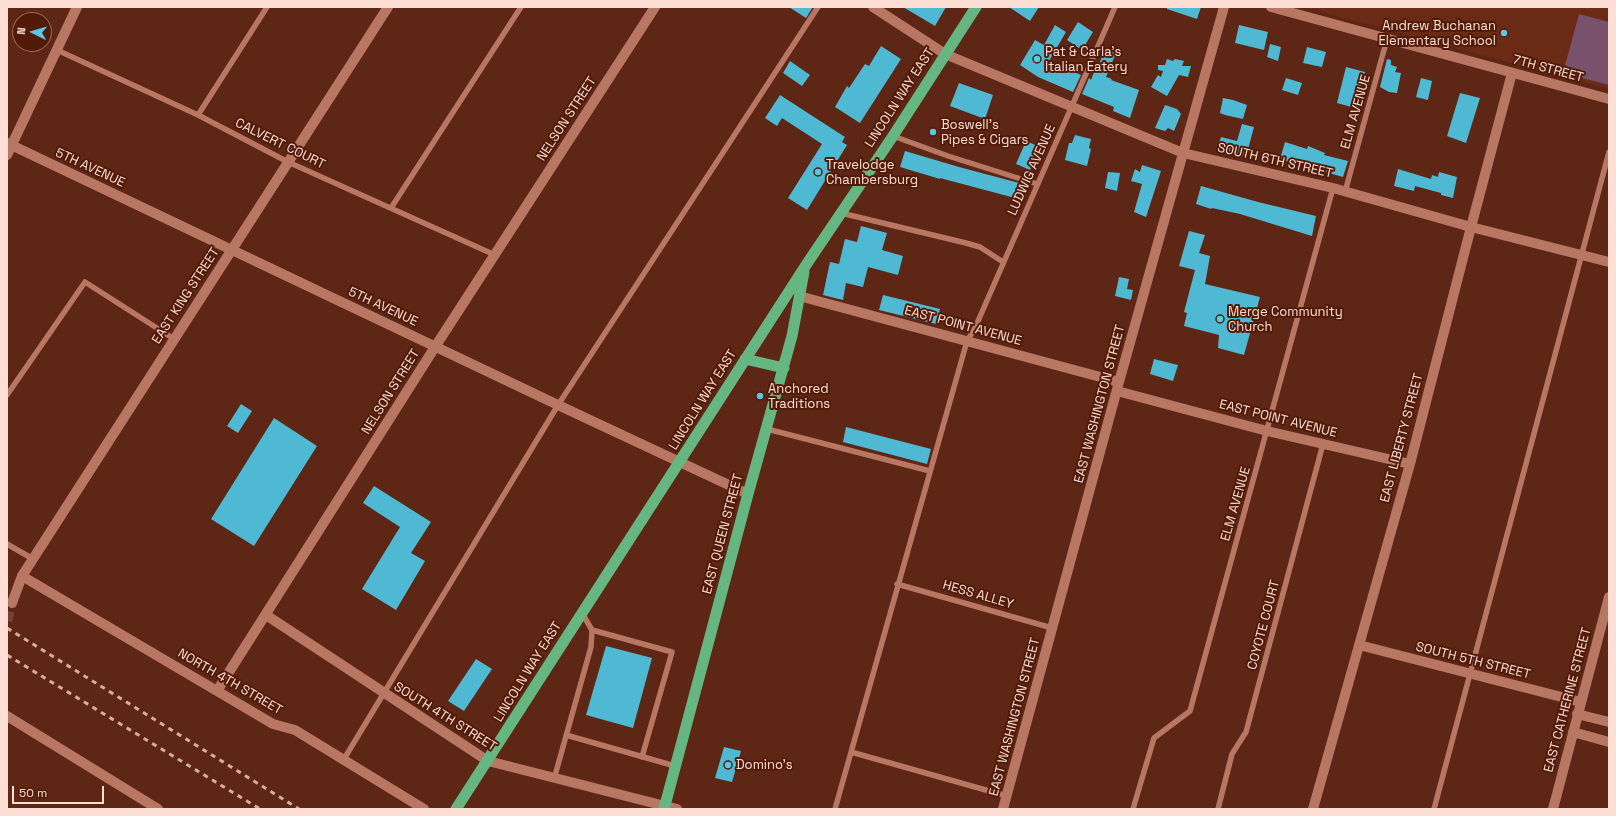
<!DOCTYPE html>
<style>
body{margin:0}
#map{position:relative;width:1616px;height:816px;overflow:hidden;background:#5e2614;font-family:"Space Grotesk",sans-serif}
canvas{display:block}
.frame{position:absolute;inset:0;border:8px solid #fddfd6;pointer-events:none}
.north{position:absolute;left:12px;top:12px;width:40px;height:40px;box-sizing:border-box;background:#521b09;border:1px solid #96695b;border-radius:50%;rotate:275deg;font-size:11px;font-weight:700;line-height:16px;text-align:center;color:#fddfd6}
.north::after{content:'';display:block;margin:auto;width:14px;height:18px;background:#5ac8e5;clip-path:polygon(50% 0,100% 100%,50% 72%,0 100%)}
.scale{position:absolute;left:12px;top:786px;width:92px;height:18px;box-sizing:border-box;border:2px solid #fddfd6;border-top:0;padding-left:5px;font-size:12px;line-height:14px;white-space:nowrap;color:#fddfd6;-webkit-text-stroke:3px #521b09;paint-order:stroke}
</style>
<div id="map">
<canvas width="1616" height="816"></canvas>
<div class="frame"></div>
<div class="north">N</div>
<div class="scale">50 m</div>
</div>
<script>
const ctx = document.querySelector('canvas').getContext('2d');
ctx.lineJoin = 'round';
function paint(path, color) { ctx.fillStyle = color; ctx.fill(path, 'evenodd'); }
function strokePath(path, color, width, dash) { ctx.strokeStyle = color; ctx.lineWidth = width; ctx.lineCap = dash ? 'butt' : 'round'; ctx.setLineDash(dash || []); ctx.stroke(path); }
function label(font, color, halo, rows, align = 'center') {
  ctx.font = font + ' "Space Grotesk",sans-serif'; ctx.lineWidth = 4; ctx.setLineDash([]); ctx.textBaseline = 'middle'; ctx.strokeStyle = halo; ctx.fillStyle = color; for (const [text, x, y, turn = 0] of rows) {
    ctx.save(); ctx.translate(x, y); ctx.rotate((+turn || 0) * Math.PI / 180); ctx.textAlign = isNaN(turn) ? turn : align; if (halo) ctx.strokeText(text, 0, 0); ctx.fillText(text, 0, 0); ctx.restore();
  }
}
const built = new Path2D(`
 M1303,7H1609V89L1496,59Z`);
const green = new Path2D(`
 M1579,14L1609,22V85L1563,73Z`);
const building = new Path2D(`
 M789,7H813L806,18Z
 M903,7H946L935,26Z
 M1009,7H1039L1030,21Z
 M1167,7H1201L1197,19L1167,9Z
 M1078,22L1093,32L1082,50L1067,40Z
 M1055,25L1066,32L1049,61L1081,75L1073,92L1038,77L1020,65L1035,40L1044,45Z
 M1239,25L1268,32L1264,50L1235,43Z
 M1270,44L1281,47L1278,61L1267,57Z
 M881,46L901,59L860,123L835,107L847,86L849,88L865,64L869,66Z
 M1307,47L1326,52L1322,67L1303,63Z
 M1105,48L1116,53L1106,77L1112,79L1111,80L1139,90L1130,118L1113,111L1114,107L1082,94L1089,78L1091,80L1094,72L1096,73Z
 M1167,59L1173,61L1175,59L1184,61L1182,66H1191L1188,77L1179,75L1167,96L1151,87L1158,75L1161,77L1163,71L1158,70V65H1165Z
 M1387,59L1391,60V65L1397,67L1395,72L1401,73L1397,93L1389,92L1380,87Z
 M790,61L810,75L802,86L783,73Z
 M1346,67L1365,72L1355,108L1337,103Z
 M1286,78L1302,83L1298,95L1282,90Z
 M1421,78L1432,81L1428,100L1416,97Z
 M959,83L993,95L985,119L950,106Z
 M1460,93L1480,98L1466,143L1447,136Z
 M780,95L845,137L842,142L847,145L807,210L788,198L822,144L782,118L777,126L765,118Z
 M1223,98L1233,100L1247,105L1243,119L1225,115L1220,113Z
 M1165,105L1177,109L1181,114L1174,131L1168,128L1165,131L1155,128Z
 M1242,124L1254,127L1246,157L1217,149L1221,137L1237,141Z
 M1075,135L1091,139L1089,148L1091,149L1087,166L1065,160L1069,143H1072Z
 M1026,141L1040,147L1030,170L1016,164Z
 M1285,142L1307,149L1308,146L1325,153L1324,155L1348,161L1343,177L1280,159Z
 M905,151L959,167L1019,183L1015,198L940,178V179L900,167Z
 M1142,165L1161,171L1146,217L1134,212L1142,184L1131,181L1135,169L1140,172Z
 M1398,169L1431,179L1432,175L1438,177L1439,172L1457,177L1453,198L1441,195V193L1415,186L1414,191L1394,186Z
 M1108,172L1120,173L1117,191L1105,188Z
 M1201,186L1258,202L1316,216L1312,236L1240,214L1212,208L1211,209L1196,204Z
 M861,226L887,233L882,250L903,256L898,275L868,267L863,287L846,283L843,300L823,295L830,262L839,264L845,239L857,242Z
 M1189,231L1205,235L1199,253L1210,256L1205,284L1260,297L1244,355L1218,348L1219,335L1184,326L1187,313L1184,312L1195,270L1179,266Z
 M1119,277L1129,279L1127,289L1133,290L1131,300L1115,296Z
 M883,295L940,309L936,324L879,310Z
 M1154,359L1178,365L1173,381L1150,374Z
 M241,404L252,411L238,433L227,426Z
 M274,418L317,446L254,546L211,519Z
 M846,427L931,449L927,464L843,442Z
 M374,486L431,522L411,553L425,561L396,610L362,589L400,527L363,503Z
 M606,646L652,658L633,728L586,715Z
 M476,659L492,669L464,711L448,701Z
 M724,747L741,751L732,782L715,778Z`);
const tertiaryTunnel = new Path2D(`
 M7,621L12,603`);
const service = new Path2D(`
 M57,50L198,115L288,162L495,255
 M198,115L267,7
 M893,136L948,156L1037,184
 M1345,192L1387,39
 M391,208L521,7
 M841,213L966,243L980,247L1003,262
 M7,395L85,282L174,339
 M767,429L930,471
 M7,544L33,559
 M897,584L1052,628
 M592,630L672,652L642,757
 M566,735L675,766
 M851,752L1007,796
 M344,759L558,405L818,7
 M554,779L591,647L592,630L582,613
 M835,809L967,341L975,328C1021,220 1069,114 1115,7
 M1133,809L1154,738L1190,711L1333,188
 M1218,809L1232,754L1246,732L1323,444
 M1434,809L1609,152`);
const minor = new Path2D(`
 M873,7L945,54L1183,153L1333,188L1471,227L1609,262
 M1271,7L1609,99
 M7,155L77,7
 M799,296L1119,382
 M1117,391L1267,431L1410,464
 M22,576L273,724L295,730L424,809
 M266,615L488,761
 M1359,645L1581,702
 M217,691L435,347L655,7
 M1577,714L1609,722
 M7,716L158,809
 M1573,732L1609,742
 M1003,809L1119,382L1224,7
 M1313,809L1410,464L1471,227L1512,73
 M1553,809L1609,597`);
const tertiary = new Path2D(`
 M7,143L558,405L748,494
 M12,603L22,576L388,7
 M488,761L677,809`);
const trunk = new Path2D(`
 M745,359L784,368
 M456,809L806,265L893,136L976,7
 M664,809L748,494L792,336L804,272`);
const rail = new Path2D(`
 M7,628L299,809
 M7,655L260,809`);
const markers = [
 [1504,33,4,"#5ac8e5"],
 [1037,59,4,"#5ac8e5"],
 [933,132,4,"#5ac8e5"],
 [818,172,4,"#5ac8e5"],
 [1220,319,4,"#5ac8e5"],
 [760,396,4,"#5ac8e5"],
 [728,765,4,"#5ac8e5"]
];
const poiNames = [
 ["Andrew Buchanan",1496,26,"right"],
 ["Elementary School",1496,41,"right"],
 ["Pat & Carla's",1045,52],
 ["Italian Eatery",1045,67],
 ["Boswell's",941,125],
 ["Pipes & Cigars",941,140],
 ["Travelodge",826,165],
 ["Chambersburg",826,180],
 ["Merge Community",1228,312],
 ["Church",1228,327],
 ["Anchored",768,389],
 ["Traditions",768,404],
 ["Domino's",736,765]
];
const streetNames = [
 ["7TH STREET",1548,69,15],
 ["LINCOLN WAY EAST",900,98,-57],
 ["ELM AVENUE",1356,112,-74],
 ["NELSON STREET",567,119,-57],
 ["CALVERT COURT",280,144,26],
 ["SOUTH 6TH STREET",1275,161,13],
 ["5TH AVENUE",90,168,25],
 ["LUDWIG AVENUE",1032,170,-66],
 ["EAST KING STREET",186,296,-57],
 ["5TH AVENUE",383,307,25],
 ["EAST POINT AVENUE",963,326,15],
 ["NELSON STREET",391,392,-58],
 ["LINCOLN WAY EAST",703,400,-58],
 ["EAST WASHINGTON STREET",1100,404,-75],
 ["EAST POINT AVENUE",1278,419,14],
 ["EAST LIBERTY STREET",1402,438,-75],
 ["ELM AVENUE",1236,504,-74],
 ["EAST QUEEN STREET",723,534,-75],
 ["HESS ALLEY",978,595,16],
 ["COYOTE COURT",1264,625,-75],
 ["SOUTH 5TH STREET",1473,661,14],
 ["LINCOLN WAY EAST",528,672,-58],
 ["NORTH 4TH STREET",230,682,30],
 ["EAST CATHERINE STREET",1568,700,-75],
 ["SOUTH 4TH STREET",445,717,32],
 ["EAST WASHINGTON STREET",1015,717,-75]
];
paint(built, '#6b2a16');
paint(green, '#78516c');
paint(building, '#4fb9d4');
strokePath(tertiaryTunnel, '#764231', 10, [10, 5]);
strokePath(service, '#b87763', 5.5);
strokePath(minor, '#b87763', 10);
strokePath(tertiary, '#b87763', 10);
strokePath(trunk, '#66b682', 11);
strokePath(rail, '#d3aea3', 3, [5, 5]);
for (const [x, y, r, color] of markers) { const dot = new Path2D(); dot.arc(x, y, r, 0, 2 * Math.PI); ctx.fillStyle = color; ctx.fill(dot); strokePath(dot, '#521b09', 1.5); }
label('13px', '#fddfd6', '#521b09', poiNames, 'left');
label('13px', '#fddfd6', '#521b09', streetNames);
</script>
